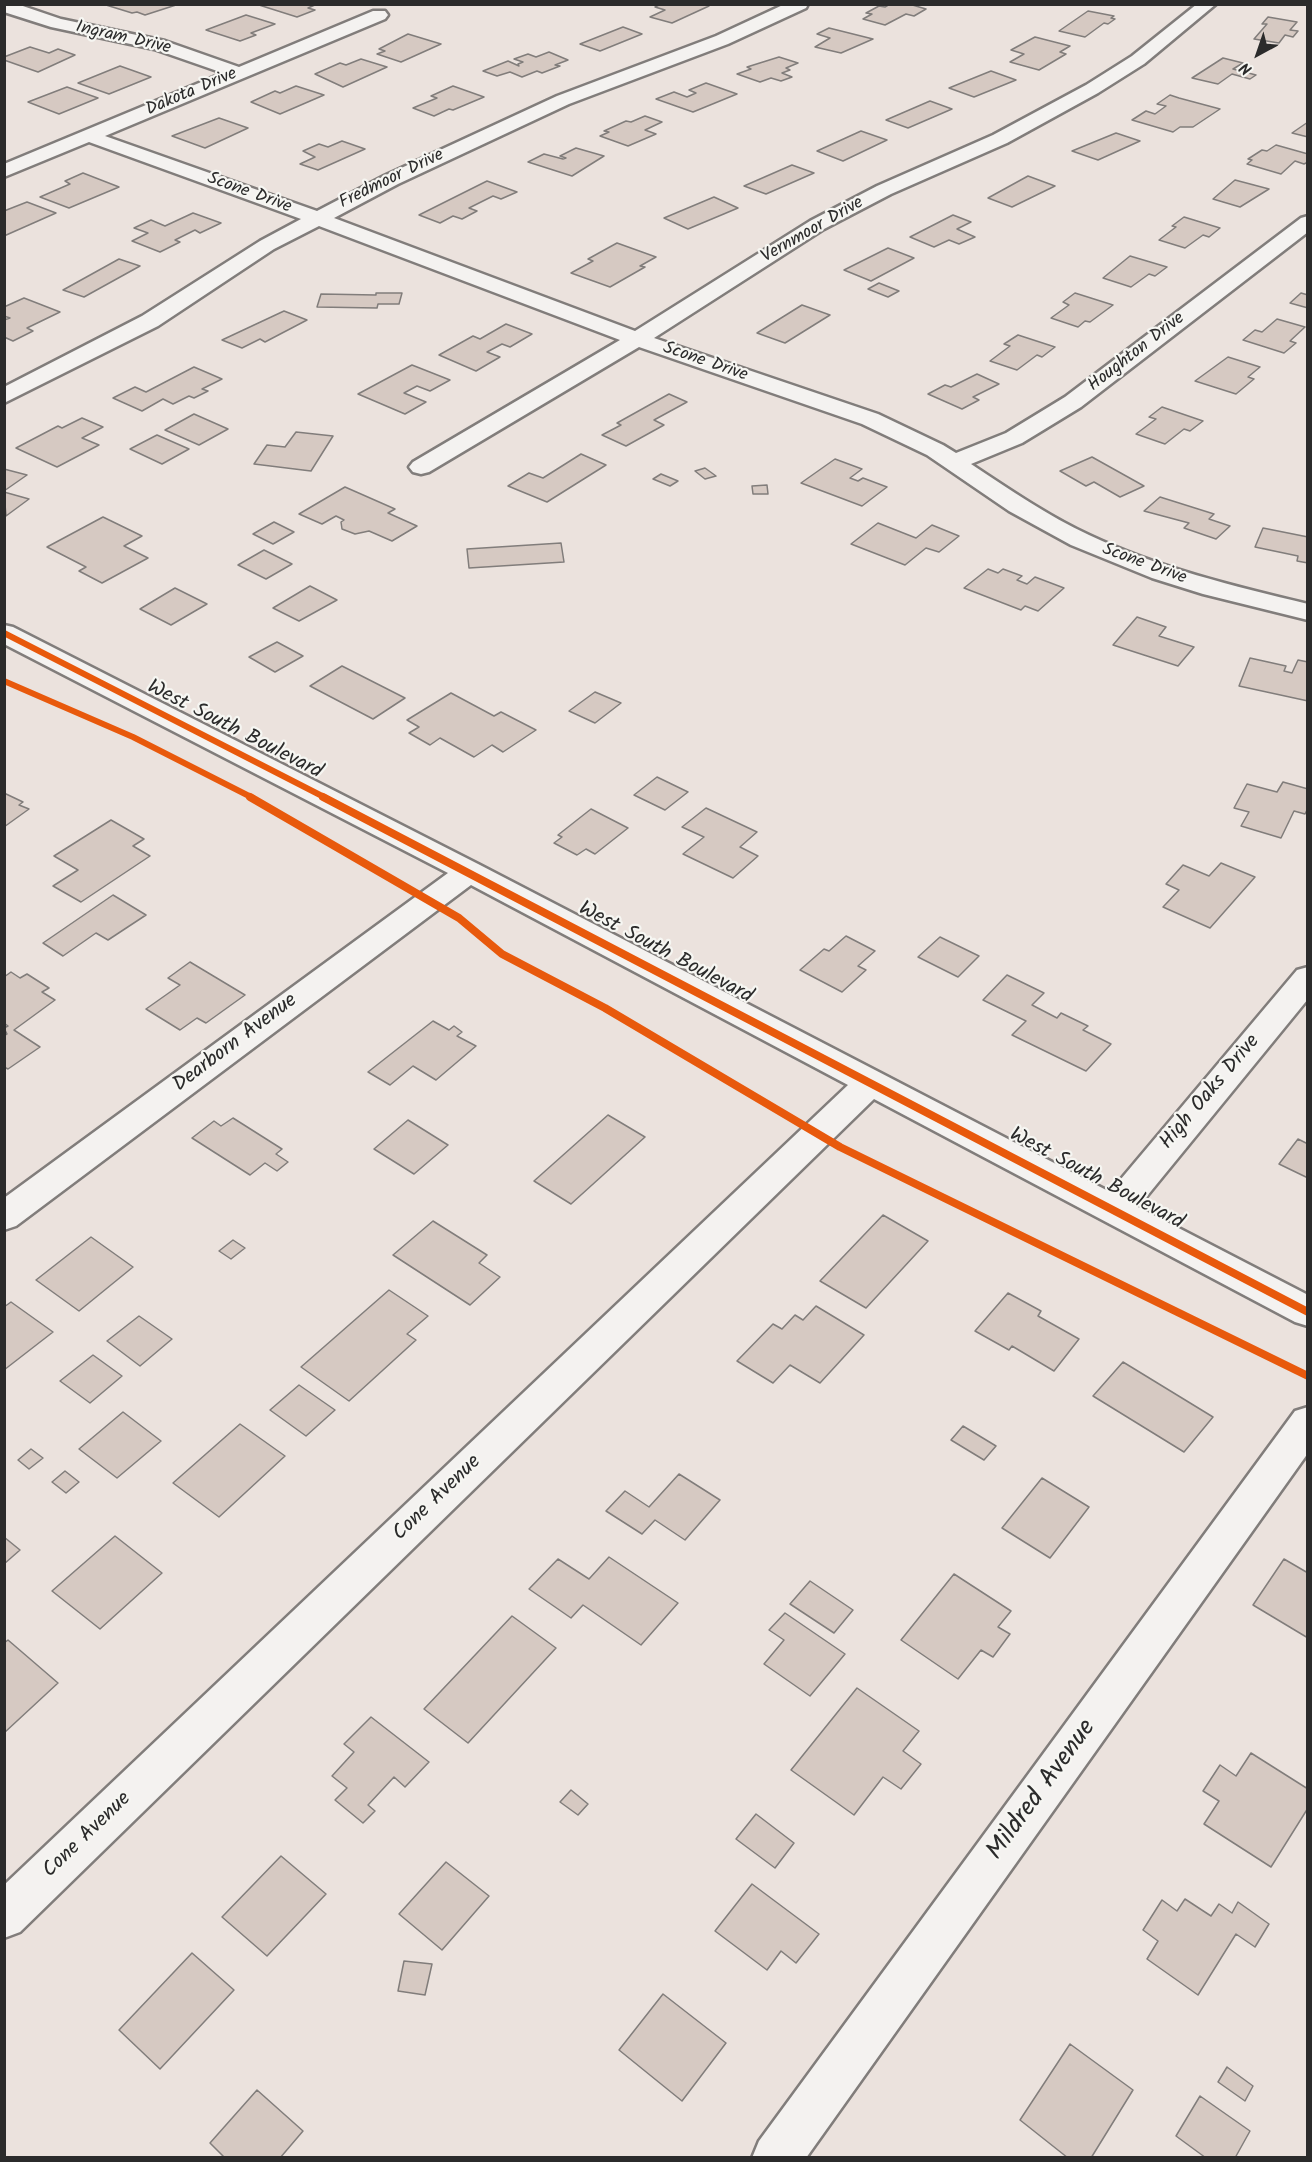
<!DOCTYPE html>
<style>
body{margin:0}
#map{position:relative;width:1312px;height:2162px;overflow:hidden;background:#ebe2dd;font-family:Kalam,sans-serif}
canvas{display:block}
.frame{position:absolute;inset:0;border:6px solid #2b2b2b;pointer-events:none}
.north{position:absolute;left:1228px;top:24px;width:60px;height:60px;-webkit-text-stroke:4px #f6f6f2;paint-order:stroke;rotate:220deg;font-size:16px;font-weight:700;line-height:24px;text-align:center;color:#2b2b2b}
.north::after{content:'';display:block;margin:auto;width:21px;height:27px;background:#2b2b2b;clip-path:polygon(50% 0,100% 100%,50% 72%,0 100%)}
</style>
<div id="map">
<canvas width="1312" height="2162"></canvas>
<div class="frame"></div>
<div class="north">N</div>
</div>
<script>
const ctx = document.querySelector('canvas').getContext('2d');
ctx.lineJoin = 'round';
function paint(path, color) { ctx.fillStyle = color; ctx.fill(path, 'evenodd'); }
function strokePath(path, color, width, dash) { ctx.strokeStyle = color; ctx.lineWidth = width; ctx.lineCap = dash ? 'butt' : 'round'; ctx.setLineDash(dash || []); ctx.stroke(path); }
function label(font, color, halo, rows, align = 'center') {
  ctx.font = font + ' Kalam,sans-serif'; ctx.lineWidth = 4.5; ctx.setLineDash([]); ctx.textBaseline = 'middle'; ctx.strokeStyle = halo; ctx.fillStyle = color; for (const [text, x, y, turn = 0] of rows) {
    ctx.save(); ctx.translate(x, y); ctx.rotate((+turn || 0) * Math.PI / 180); ctx.textAlign = isNaN(turn) ? turn : align; if (halo) ctx.strokeText(text, 0, 0); ctx.fillText(text, 0, 0); ctx.restore();
  }
}
const building = new Path2D(`
 M317,4L308,8L315,10L297,17L259,5Z
 M661,4H704L709,6L672,23L650,17L665,10L655,7Z
 M890,4H909L926,9L914,16L906,14L885,25L863,19L872,14L866,13L879,6L885,7Z
 M106,5L108,4L176,5L145,15L137,12L132,13Z
 M1088,11L1114,16L1111,18L1115,19L1108,24L1104,23L1085,37L1059,31Z
 M246,15L275,24L251,33L256,35L240,41L206,30Z
 M1268,17L1297,22L1290,30L1298,31L1293,37L1285,35L1279,43L1254,39L1267,24H1262Z
 M623,27L642,34L600,51L580,44Z
 M829,28L873,39L841,53L815,47L830,38L817,34Z
 M408,34L441,44L401,62L377,54L385,51L379,49Z
 M1035,37L1070,46L1060,52L1066,54L1039,70L1010,62L1024,54L1011,50Z
 M30,47L49,53L58,49L75,55L38,72L4,60V57Z
 M549,52L568,60L555,65L560,66L542,73L537,71L522,77L510,72L497,76L483,71L508,61L519,66L518,64L523,62L514,59L528,54L536,57Z
 M779,57L798,63L786,68L790,70L782,73L792,77L781,81L771,78L760,82L737,74L751,69L747,67Z
 M1223,58L1243,63L1233,69L1256,75L1250,79L1232,74L1218,84L1192,78Z
 M361,59L387,67L343,87L315,74L340,63L346,65Z
 M120,66L151,77L109,94L78,83Z
 M991,71L1016,80L974,97L949,88Z
 M706,83L737,94L693,112L656,99L674,92L687,97L696,93L689,90Z
 M296,86L324,95L280,114L251,102L275,91L280,93Z
 M453,86L484,97L453,110L449,109L434,116L413,108L437,98L431,96Z
 M67,87L98,98L59,114L28,102Z
 M1170,95L1179,98L1220,109L1193,127H1180L1173,132L1132,120L1146,111L1155,114L1166,106L1157,104Z
 M930,101L952,109L908,128L886,120Z
 M645,116L662,122L645,130L656,134L628,146L600,136L609,132L604,131L626,121L631,122Z
 M219,118L248,128L205,148L172,136Z
 M1308,122V137L1292,133Z
 M861,131L887,140L843,161L817,151Z
 M1116,133L1140,141L1098,160L1072,151Z
 M342,141L365,149L318,170L300,164L315,157L303,151L319,144L328,147Z
 M1276,145L1308,154V162L1304,164L1295,161L1281,174L1247,164L1252,160L1248,159L1262,150L1267,151Z
 M576,148L604,156L572,176L528,162L544,154L563,159L566,158L560,156Z
 M792,165L814,173L766,194L744,186Z
 M83,173L119,187L69,208L40,197L70,184L65,181Z
 M1028,176L1055,186L1012,207L988,198Z
 M1235,180L1269,189L1240,207L1213,199Z
 M487,181L517,192L501,199L493,196L469,208L477,211L462,219L453,216L440,223L419,215Z
 M714,197L738,208L688,229L664,218Z
 M27,202L56,213L4,236V211Z
 M193,213L221,223L200,233L195,230L175,240L180,242L160,252L132,241L148,233L134,228L151,220L165,226Z
 M953,215L971,222L957,229L975,237L959,244L949,240L934,247L910,237Z
 M1184,217L1220,228L1209,237L1203,235L1185,248L1159,240L1176,227L1172,226Z
 M617,243L656,257L640,266L645,267L610,287L571,273L593,261L588,259Z
 M888,248L914,258L871,281L844,270Z
 M1130,256L1167,267L1155,276L1149,274L1131,287L1103,278Z
 M119,259L140,266L84,297L63,290Z
 M879,283L899,291L888,297L868,289Z
 M376,293H402L399,304H378L377,308L317,307L321,294L376,295Z
 M1075,293L1113,305L1090,322L1085,321L1078,327L1051,318L1069,305L1063,302Z
 M1301,293L1308,295V308L1290,303Z
 M24,298L60,312L27,328L33,331L13,341L4,337V320L10,318L4,316V307Z
 M802,305L830,315L785,343L757,333Z
 M284,311L307,320L265,342L260,339L242,348L222,340Z
 M1277,319L1305,327L1290,341L1296,343L1284,353L1243,340L1255,330L1262,332Z
 M506,324L532,334L510,347L502,344L487,352L500,357L476,371L439,355L473,336L480,339Z
 M1018,335L1055,347L1042,357L1037,355L1017,370L990,361L1010,346L1004,344Z
 M1228,357L1260,367L1248,377L1254,379L1236,394L1195,381Z
 M412,365L450,380L430,391L417,386L404,393L426,402L405,414L358,394Z
 M194,367L222,379L202,389L208,391L194,398L189,396L173,404L163,399L142,411L113,398L135,387L146,392Z
 M977,374L999,384L973,397L979,400L962,409L928,394L945,385L951,387Z
 M669,394L687,402L654,420L664,425L626,446L602,435L621,425L617,423Z
 M1162,407L1203,421L1190,431L1184,429L1165,444L1136,434L1156,419L1149,417Z
 M194,414L228,429L199,445L165,430Z
 M82,418L103,427L82,438L99,445L57,467L16,448L58,426L62,428Z
 M296,432L333,436L311,471L254,464L267,445L285,447Z
 M157,435L189,449L162,464L130,449Z
 M581,454L606,465L547,502L508,486L529,473L543,478Z
 M1092,457L1144,486L1120,497L1094,482L1086,486L1060,471Z
 M835,459L862,469L850,478L858,481L863,478L887,487L862,506L801,483Z
 M705,468L716,476L705,479L695,471Z
 M4,469L27,475L4,491Z
 M661,474L678,481L670,486L653,479Z
 M767,485L768,494H753L752,486Z
 M345,487L395,509L388,513L417,526L392,541L369,531L355,534L342,529L341,522L344,520L336,516L322,524L299,514Z
 M4,492L29,499L6,516Z
 M1160,497L1214,514L1209,519L1230,526L1216,539L1184,528L1189,523L1144,511Z
 M103,517L142,536L124,546L148,558L102,583L79,571L86,567L47,547Z
 M274,522L294,532L273,544L253,534Z
 M878,523L916,538L932,525L959,536L939,552L926,548L905,565L851,544Z
 M1263,528L1308,537V563L1297,561L1298,556L1255,547Z
 M561,543L564,562L469,568L467,549Z
 M264,550L292,564L266,579L238,565Z
 M988,569L998,573L1003,569L1022,576L1017,580L1027,584L1035,577L1064,588L1038,611L1025,606L1021,610L964,588Z
 M310,586L337,600L299,621L273,608Z
 M175,588L207,604L171,625L140,609Z
 M1137,617L1166,627L1159,636L1194,647L1178,666L1113,645Z
 M277,642L303,656L275,672L249,657Z
 M1250,658L1286,666L1284,671L1292,673L1298,660L1308,662V701L1239,686Z
 M342,666L405,698L373,719L310,686Z
 M595,692L621,703L595,723L569,711Z
 M451,693L494,716L501,712L536,730L503,752L492,745L474,757L440,738L430,745L409,733L419,727L407,720Z
 M657,777L688,792L665,810L634,795Z
 M1283,782L1308,789V808L1305,814L1294,811L1281,838L1241,826L1249,812L1234,808L1247,784L1277,792Z
 M4,793L23,802L19,805L29,809L4,827Z
 M706,808L757,832L740,847L758,856L733,878L683,854L704,837L682,827Z
 M591,809L628,828L595,854L586,849L577,855L554,843L562,837L558,835Z
 M111,820L144,839L133,846L150,856L81,902L53,886L78,870L54,856Z
 M1221,863L1255,877L1210,928L1163,907L1179,890L1166,884L1183,865L1209,876Z
 M113,895L146,915L108,940L96,933L63,956L43,943Z
 M846,936L875,951L858,966L866,970L842,992L800,970L824,949L829,951Z
 M940,937L979,956L958,977L918,957Z
 M190,962L245,995L206,1023L197,1018L180,1030L146,1009L180,985L168,978Z
 M11,972L20,978L27,974L49,988L42,992L55,1000L14,1030L40,1047L8,1069L4,1067V1036L7,1034L4,1028L8,1026L4,1023V977Z
 M1007,975L1044,993L1032,1005L1057,1018L1061,1013L1088,1026L1083,1030L1111,1044L1086,1071L1012,1035L1026,1021L983,1000Z
 M433,1021L449,1030L454,1026L462,1032L457,1036L476,1046L436,1080L413,1066L390,1085L368,1072Z
 M608,1115L645,1137L571,1204L534,1181Z
 M233,1118L282,1149L276,1154L288,1162L277,1171L265,1163L250,1175L192,1138L214,1121L221,1126Z
 M408,1120L448,1145L414,1174L374,1149Z
 M1298,1139L1308,1144V1178L1279,1164Z
 M883,1215L928,1241L866,1308L820,1281Z
 M433,1221L487,1255L479,1263L500,1277L470,1305L393,1255Z
 M91,1237L133,1267L79,1311L36,1280Z
 M233,1240L245,1248L231,1259L219,1251Z
 M389,1290L428,1316L407,1334L416,1340L349,1401L301,1367Z
 M1008,1293L1041,1311L1038,1316L1079,1339L1054,1371L1012,1346L1009,1350L975,1331Z
 M11,1302L53,1332L4,1370V1307Z
 M816,1306L864,1335L820,1383L790,1365L773,1383L737,1361L773,1324L782,1329L795,1315L803,1320Z
 M139,1316L172,1339L140,1366L107,1341Z
 M93,1355L122,1376L90,1403L60,1381Z
 M1123,1362L1213,1417L1184,1452L1093,1396Z
 M299,1385L335,1410L306,1436L270,1410Z
 M123,1412L161,1441L117,1478L79,1449Z
 M240,1424L285,1456L219,1517L173,1483Z
 M963,1426L996,1446L984,1460L951,1440Z
 M31,1449L43,1458L29,1469L18,1460Z
 M65,1471L79,1482L66,1493L52,1482Z
 M679,1474L720,1500L685,1540L655,1520L642,1534L606,1511L625,1491L649,1507Z
 M1042,1478L1089,1507L1050,1558L1002,1528Z
 M115,1536L162,1573L100,1629L52,1591Z
 M4,1537L20,1550L4,1564Z
 M609,1557L678,1603L641,1645L583,1605L571,1618L529,1589L558,1559L589,1579Z
 M1284,1559L1308,1573V1638L1253,1605Z
 M954,1574L1011,1611L998,1627L1010,1634L993,1657L981,1650L958,1679L901,1640Z
 M810,1581L853,1610L834,1633L790,1604Z
 M785,1613L845,1654L810,1696L764,1664L784,1640L769,1630Z
 M512,1616L556,1648L468,1743L424,1709Z
 M8,1640L58,1683L4,1733V1643Z
 M857,1688L919,1731L903,1751L921,1764L901,1789L883,1777L854,1815L791,1770Z
 M371,1717L429,1762L405,1787L394,1777L368,1805L375,1811L363,1823L335,1800L347,1788L332,1776L354,1752L344,1744Z
 M1251,1753L1308,1789V1808L1271,1867L1204,1824L1219,1801L1203,1791L1220,1765L1236,1776Z
 M571,1790L588,1804L578,1815L560,1802Z
 M756,1814L794,1843L775,1868L736,1839Z
 M281,1856L326,1894L267,1956L222,1917Z
 M446,1862L489,1896L442,1950L399,1914Z
 M752,1884L819,1934L796,1963L781,1951L767,1970L715,1931Z
 M1185,1899L1211,1916L1219,1904L1232,1913L1238,1902L1269,1924L1255,1947L1236,1934L1198,1995L1147,1959L1158,1941L1143,1930L1162,1900L1177,1911Z
 M192,1953L234,1990L160,2069L119,2030Z
 M404,1961L432,1964L425,1995L398,1991Z
 M663,1994L726,2043L682,2101L619,2050Z
 M1070,2044L1133,2090L1091,2158H1068L1020,2120Z
 M1227,2067L1253,2086L1245,2101L1218,2082Z
 M257,2090L303,2131L280,2158H225L210,2143Z
 M1200,2096L1250,2131L1235,2158H1206L1176,2136Z`);
const minor = new Path2D(`
 M4,4H17L61,19L165,41L239,67L373,11H385L388,15L385,19L105,136L317,211L384,176L557,96L716,36L785,4H808L806,8L728,44L569,104L398,184L334,218L635,331L810,221L877,186L993,135L1086,85L1132,56L1197,4H1216L1144,64L1098,93L1007,143L891,194L824,229L654,338L878,414L943,445L956,453L1006,433L1065,397L1301,218L1308,216V232L1081,407L1022,443L971,464C1009,489 1048,516 1089,535C1159,568 1233,586 1308,604V620L1203,594L1152,578L1071,545L1009,511L927,455L862,424L639,347L429,472L421,474L413,472L409,467L413,462L620,340L319,226L274,249L158,326L4,403V387L142,316L260,241L301,219L89,142L4,177V164L223,73L154,49L51,27L4,12Z
 M4,625L13,627L480,865L1110,1192L1297,970L1308,967V999L1138,1207L1308,1295V1326L1295,1322L874,1099L20,1932L4,1938V1885L848,1085L471,885L16,1226L4,1230V1198L448,873L4,644Z
 M1308,1407V1453L806,2158H752L759,2141L1295,1411Z`);
const cyclewayFar1 = new Path2D(`
 M4,633L326,798
 M4,681L133,737L253,798`);
const cycleway = new Path2D(`
 M250,797L459,918L502,954L605,1008L840,1147L1308,1376
 M323,797L1308,1312`);
const farStreetnames = [
 ["Ingram Drive",123,39,13],
 ["Dakota Drive",192,93,-23],
 ["Fredmoor Drive",392,180,-26],
 ["Scone Drive",249,194,20],
 ["Vernmoor Drive",813,231,-30],
 ["Houghton Drive",1137,353,-38],
 ["Scone Drive",705,363,19],
 ["Scone Drive",1144,565,20]
];
const streetNames = [
 ["West South Boulevard",234,731,27],
 ["West South Boulevard",665,954,28],
 ["Dearborn Avenue",236,1044,-37],
 ["High Oaks Drive",1211,1093,-50],
 ["West South Boulevard",1096,1180,28],
 ["Cone Avenue",438,1499,-44],
 ["Cone Avenue",88,1836,-44]
];
const nearStreetnames = [
 ["Mildred Avenue",1043,1791,-54]
];
paint(building, '#d6c9c2');
strokePath(building, '#817d7b', 1.5);
strokePath(minor, '#817d7b', 5);
paint(minor, '#f4f2f0');
strokePath(cyclewayFar1, '#e8590c', 6);
strokePath(cycleway, '#e8590c', 8);
label('18px', '#2b2b2b', '#f6f6f2', farStreetnames);
label('21px', '#2b2b2b', '#f6f6f2', streetNames);
label('26px', '#2b2b2b', '#f6f6f2', nearStreetnames);
</script>
